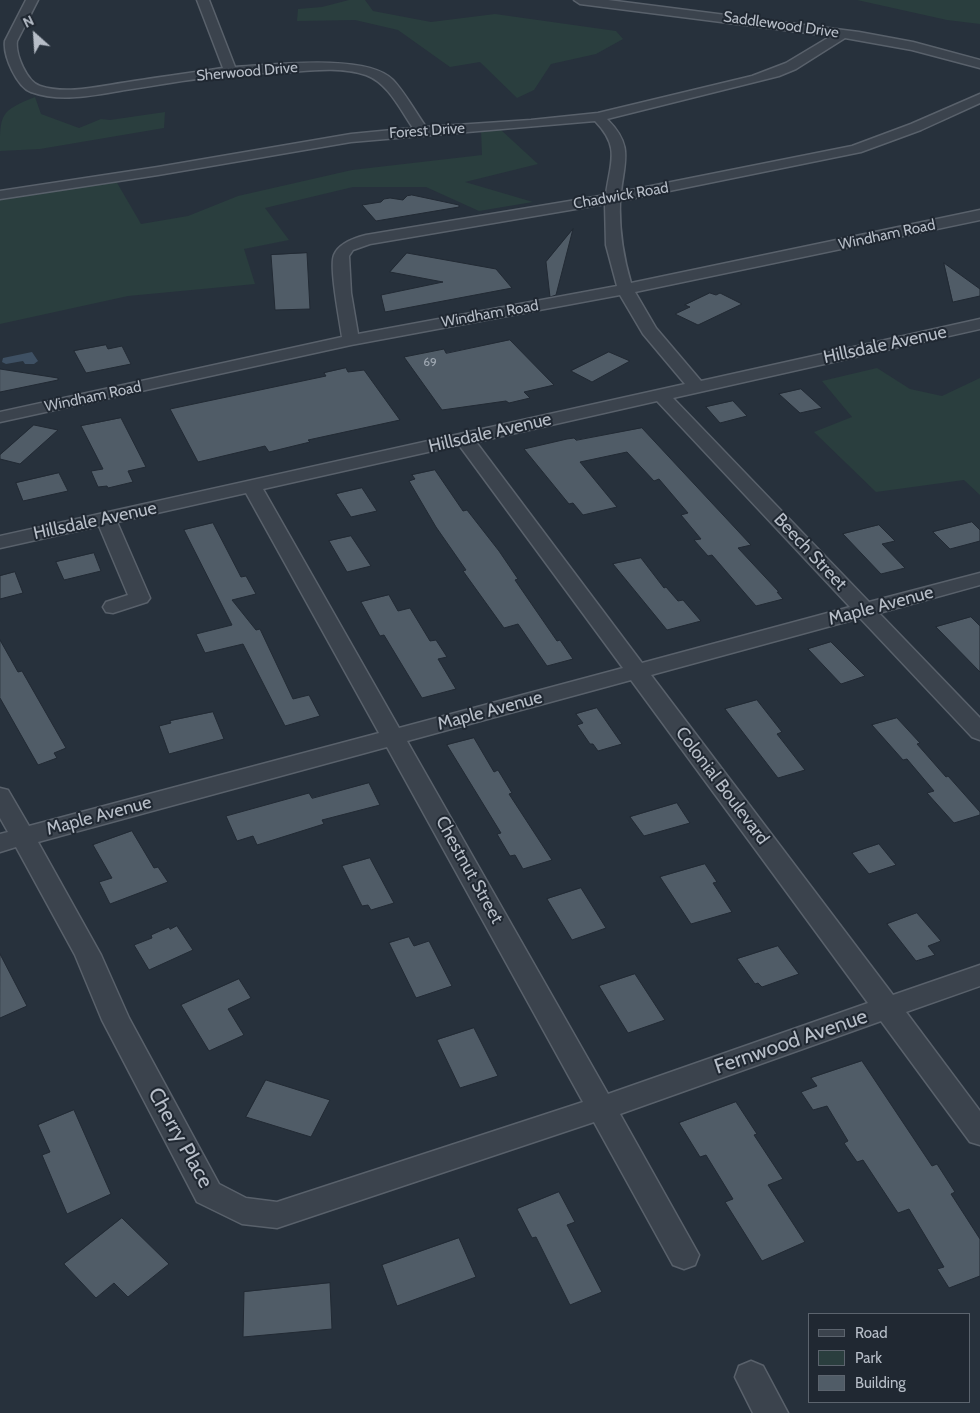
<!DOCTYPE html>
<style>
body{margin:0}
#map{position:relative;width:980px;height:1413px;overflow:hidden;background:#27313c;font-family:Cabin,sans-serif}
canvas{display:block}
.legend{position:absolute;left:808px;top:1313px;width:162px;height:90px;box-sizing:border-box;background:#202832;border:1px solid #5c646e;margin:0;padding:6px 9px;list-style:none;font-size:15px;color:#b7bec8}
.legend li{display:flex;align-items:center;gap:10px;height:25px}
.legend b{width:25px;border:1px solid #5c646e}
.north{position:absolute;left:10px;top:10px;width:50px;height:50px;-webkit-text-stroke:4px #202832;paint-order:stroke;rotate:334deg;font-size:14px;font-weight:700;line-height:20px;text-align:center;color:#b7bec8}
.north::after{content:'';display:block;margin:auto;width:18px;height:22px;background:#b7bec8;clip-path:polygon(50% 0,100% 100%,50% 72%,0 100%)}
</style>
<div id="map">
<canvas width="980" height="1413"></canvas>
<ul class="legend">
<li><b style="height:6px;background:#3b434d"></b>Road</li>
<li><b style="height:14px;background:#2a3e3e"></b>Park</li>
<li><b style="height:14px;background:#505c67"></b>Building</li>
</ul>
<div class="north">N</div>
</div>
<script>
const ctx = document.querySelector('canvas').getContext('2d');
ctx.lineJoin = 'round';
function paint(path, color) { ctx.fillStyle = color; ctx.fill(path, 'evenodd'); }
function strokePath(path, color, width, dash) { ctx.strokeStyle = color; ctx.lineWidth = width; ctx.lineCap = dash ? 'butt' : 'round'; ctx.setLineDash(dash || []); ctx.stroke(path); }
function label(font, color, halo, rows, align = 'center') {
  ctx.font = font + ' Cabin,sans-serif'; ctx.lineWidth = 4; ctx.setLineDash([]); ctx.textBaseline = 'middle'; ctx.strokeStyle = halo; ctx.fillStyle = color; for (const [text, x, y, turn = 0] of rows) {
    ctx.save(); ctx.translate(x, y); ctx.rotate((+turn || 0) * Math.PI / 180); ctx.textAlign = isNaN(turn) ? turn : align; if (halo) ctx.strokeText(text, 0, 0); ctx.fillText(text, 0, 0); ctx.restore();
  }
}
const green = new Path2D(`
 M349,0H365L373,11L431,22L495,14L616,31L623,39L596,54L551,64L534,90L517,98L480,62L450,67L398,30L355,20L297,21L298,9L322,7Z
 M857,0H980V24L947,20Z
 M35,97L41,114L79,128L101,119L110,120L165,112L164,128L40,149L0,151C0,114 0,111 35,97Z
 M481,130H501L538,164L465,182L533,202L479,211L426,187H353L265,208L289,240L244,249L255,284L128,296L0,324V199L116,181L141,224L188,216L238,196L352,170L482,155Z
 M877,368L910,389L942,396L980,378V495L964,480L876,492L814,432L852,417L822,381Z`);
const water = new Path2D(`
 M32,352L38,361L34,364H25L23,361L6,364L2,362L3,358Z`);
const building = new Path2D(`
 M412,195L459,205V207L376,221L362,205L381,202L384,199L390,198L403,200L407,196Z
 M573,229L556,295L550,297L546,262Z
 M307,253L310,309L275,310L271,255Z
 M407,253L496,269L512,288L385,312L381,295L443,282L390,272Z
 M944,263L980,289V296L953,302Z
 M710,293L716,295L720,293L742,304L698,325L675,314L690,307L685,305Z
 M510,340L554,385L524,392L530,398L509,403L506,401L442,410L404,357L444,349L446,353Z
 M106,345L108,349L122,346L131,364L86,373L74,351Z
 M609,352L630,361L592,382L571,371Z
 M346,368L348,372L364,370L400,420L308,440L310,442L269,452L265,446L198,462L170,409L326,376L324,373Z
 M0,369L58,378V380L0,392Z
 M801,389L822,408L800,413L779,394Z
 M733,401L747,416L720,423L706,407Z
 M121,418L146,467L128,471L133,482L108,488L107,486L98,487L91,471L103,469L81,426Z
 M34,425L58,430L20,464L0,459V455Z
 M642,428L751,545L738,548L779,592H777L783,599L756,606L712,555L708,556L694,540L701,539L681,515L688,513L659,479L654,481L627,452L580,462L617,507L583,515L573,503L569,504L524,449L567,439L574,438L576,440Z
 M435,470L463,511L467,510L499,551L518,579L515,580L557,641L560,640L573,659L547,666L518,624L504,628L463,571L466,570L436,527L409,481L415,479L412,475Z
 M59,473L68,491L23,501L16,483Z
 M362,488L377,511L351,517L336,494Z
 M972,522L980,530V541L950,549L933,532Z
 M213,523L241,577L246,576L256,594L232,600L256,630L260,629L293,699L309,695L320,716L285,726L243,644L205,653L196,634L232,625L184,530Z
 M879,525L895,541L882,544L905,568L881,574L843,534Z
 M351,536L371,566L347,572L329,541Z
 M94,553L101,571L64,580L56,562Z
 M641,558L664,588L666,587L678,601L683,600L701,621L667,630L613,564Z
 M15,572L23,593L0,599V576Z
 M389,595L398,611L410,608L430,641L436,640L447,657L438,659L456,689L422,698L384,635L380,636L361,602Z
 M971,617L980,626V672L936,627Z
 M0,640L18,672L22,671L66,748L54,753L57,758L38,765L0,698Z
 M831,642L865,676L841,684L808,649Z
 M757,700L782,732L777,734L805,770L778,778L725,709Z
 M597,708L622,744L598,751L593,744H590L577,725L583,723L576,714Z
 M213,712L224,739L169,754L159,726L171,723L170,721Z
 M897,718L920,743L917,744L946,777L948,776L980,812V815L954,823L927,793L934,791L907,759L903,760L872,725Z
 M474,738L494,772L498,770L512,793L509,794L552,860L523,869L515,855L510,856L497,834L501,833L447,745Z
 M369,783L380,805L322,820L324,824L257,845L253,836L237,841L226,816L309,793L312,798Z
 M677,803L690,823L644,836L630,817Z
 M132,831L154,868L158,867L168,882L110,904L99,882L112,878L93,845Z
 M879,844L896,865L869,874L852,853Z
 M370,858L394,903L371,910L368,905L362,906L342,866Z
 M705,864L717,882L713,883L732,912L691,924L660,877Z
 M581,888L606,928L572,940L547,899Z
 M917,913L941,941L928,946L935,955L916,961L887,924Z
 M177,926L193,950L149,970L134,945L152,938L151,935L169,927L170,929Z
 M409,937L414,946L429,941L452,986L416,998L389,943Z
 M778,946L799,974L762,987L758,983L755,984L737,959Z
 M0,954L27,1006L0,1018Z
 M635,974L665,1020L628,1033L599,986Z
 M239,979L251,998L228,1009L244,1035L209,1051L181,1005Z
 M474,1028L498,1076L460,1088L437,1040Z
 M862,1061L932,1166L937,1164L955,1192L951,1194L980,1239V1276L949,1288L937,1269L944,1267L909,1209L898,1213L863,1160L857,1162L844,1143L848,1141L827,1106L813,1110L801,1092L817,1086L811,1078Z
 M266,1080L330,1100L311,1137L246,1117Z
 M736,1102L757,1134L754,1135L783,1179L768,1185L805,1242L762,1261L725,1202L733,1199L706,1155L700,1157L679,1123Z
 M74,1110L111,1194L67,1214L42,1155L50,1152L38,1125Z
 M559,1192L575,1222L567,1225L602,1292L570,1305L536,1237L532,1238L517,1209Z
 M122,1218L169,1264L128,1297L114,1283L96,1298L64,1264Z
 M459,1238L476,1277L397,1306L382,1265Z
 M330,1283L332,1329L243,1337L244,1292Z`);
const minor = new Path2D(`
 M26,0H38L17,41C15,54 27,82 40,86C67,95 100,86 128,82C159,77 191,73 223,68L197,0H209L235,67C270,65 367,53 393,80C405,93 415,111 426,127L531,120L598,113L752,76L786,63L831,36L580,4L574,0H608L859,32L913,42L980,60V68L912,50L845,38L796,69L779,76L607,119C633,145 625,159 621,192L852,146L911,124L980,94V103L921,130L861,152L620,201C619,230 623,256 631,283L980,210V220L635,292L656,328L701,381L980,319V329L673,398L869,602L980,573V585L879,613L980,718V740L972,737L860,618L651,675L893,995L980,965V986L906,1012L980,1111V1145L970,1142L881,1021L620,1114L699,1255L695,1265L684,1269L673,1265L594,1122L277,1228L242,1224L197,1202L102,1020L75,955L16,847L0,852V834L8,832L0,818V788L8,790L29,826L379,733L246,493L117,522L150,598L147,602L113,613L106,612L103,607L106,602L128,595L99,526L0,548V536L685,384L643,334L620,295L351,345L0,422V412L342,337C340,322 329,267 334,255C339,243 354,238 366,235L606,195C610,162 621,148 595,121L351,142L158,175L0,199V191L158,167L351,134L413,128C400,109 388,83 366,75C342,67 315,70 291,72C270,73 250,73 230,75C195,78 160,85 125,90C95,95 61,103 31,92C17,87 3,56 5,41ZM605,204L606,245L617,286L358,334L351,293L349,256L353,250L370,244ZM657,401L850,607L642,663L476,442ZM459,445L623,668L399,728L263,489ZM631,680L868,1003L608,1094L407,741ZM387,747L583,1102L277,1202L246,1198L219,1184L129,1018L101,955L38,842Z
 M751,1361L763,1366L788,1413H753L735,1377L739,1366Z`);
const farNumbernames = [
 ["69",430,362]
];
const farStreetnames = [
 ["Saddlewood Drive",781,25,8],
 ["Sherwood Drive",247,72,-5],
 ["Forest Drive",427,131,-4],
 ["Chadwick Road",621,196,-10],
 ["Windham Road",887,235,-12],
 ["Windham Road",490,314,-10],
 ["Windham Road",93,397,-12]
];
const streetNames = [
 ["Hillsdale Avenue",885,345,-12],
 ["Hillsdale Avenue",490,433,-13],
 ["Hillsdale Avenue",95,521,-12],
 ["Beech Street",810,552,47],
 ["Maple Avenue",881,606,-15],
 ["Maple Avenue",490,711,-15],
 ["Colonial Boulevard",722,786,53],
 ["Maple Avenue",99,816,-15],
 ["Chestnut Street",469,870,61]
];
const nearStreetnames = [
 ["Fernwood Avenue",791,1042,-19],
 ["Cherry Place",180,1138,61]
];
paint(green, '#2a3e3e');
paint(water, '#3e5063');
paint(building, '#505c67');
strokePath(building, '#222a34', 1);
strokePath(minor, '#59616b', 3);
paint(minor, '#3b434d');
label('12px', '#9da6b0', null, farNumbernames);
label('15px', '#b7bec8', '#202832', farStreetnames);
label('18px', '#b7bec8', '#202832', streetNames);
label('21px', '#b7bec8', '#202832', nearStreetnames);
</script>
